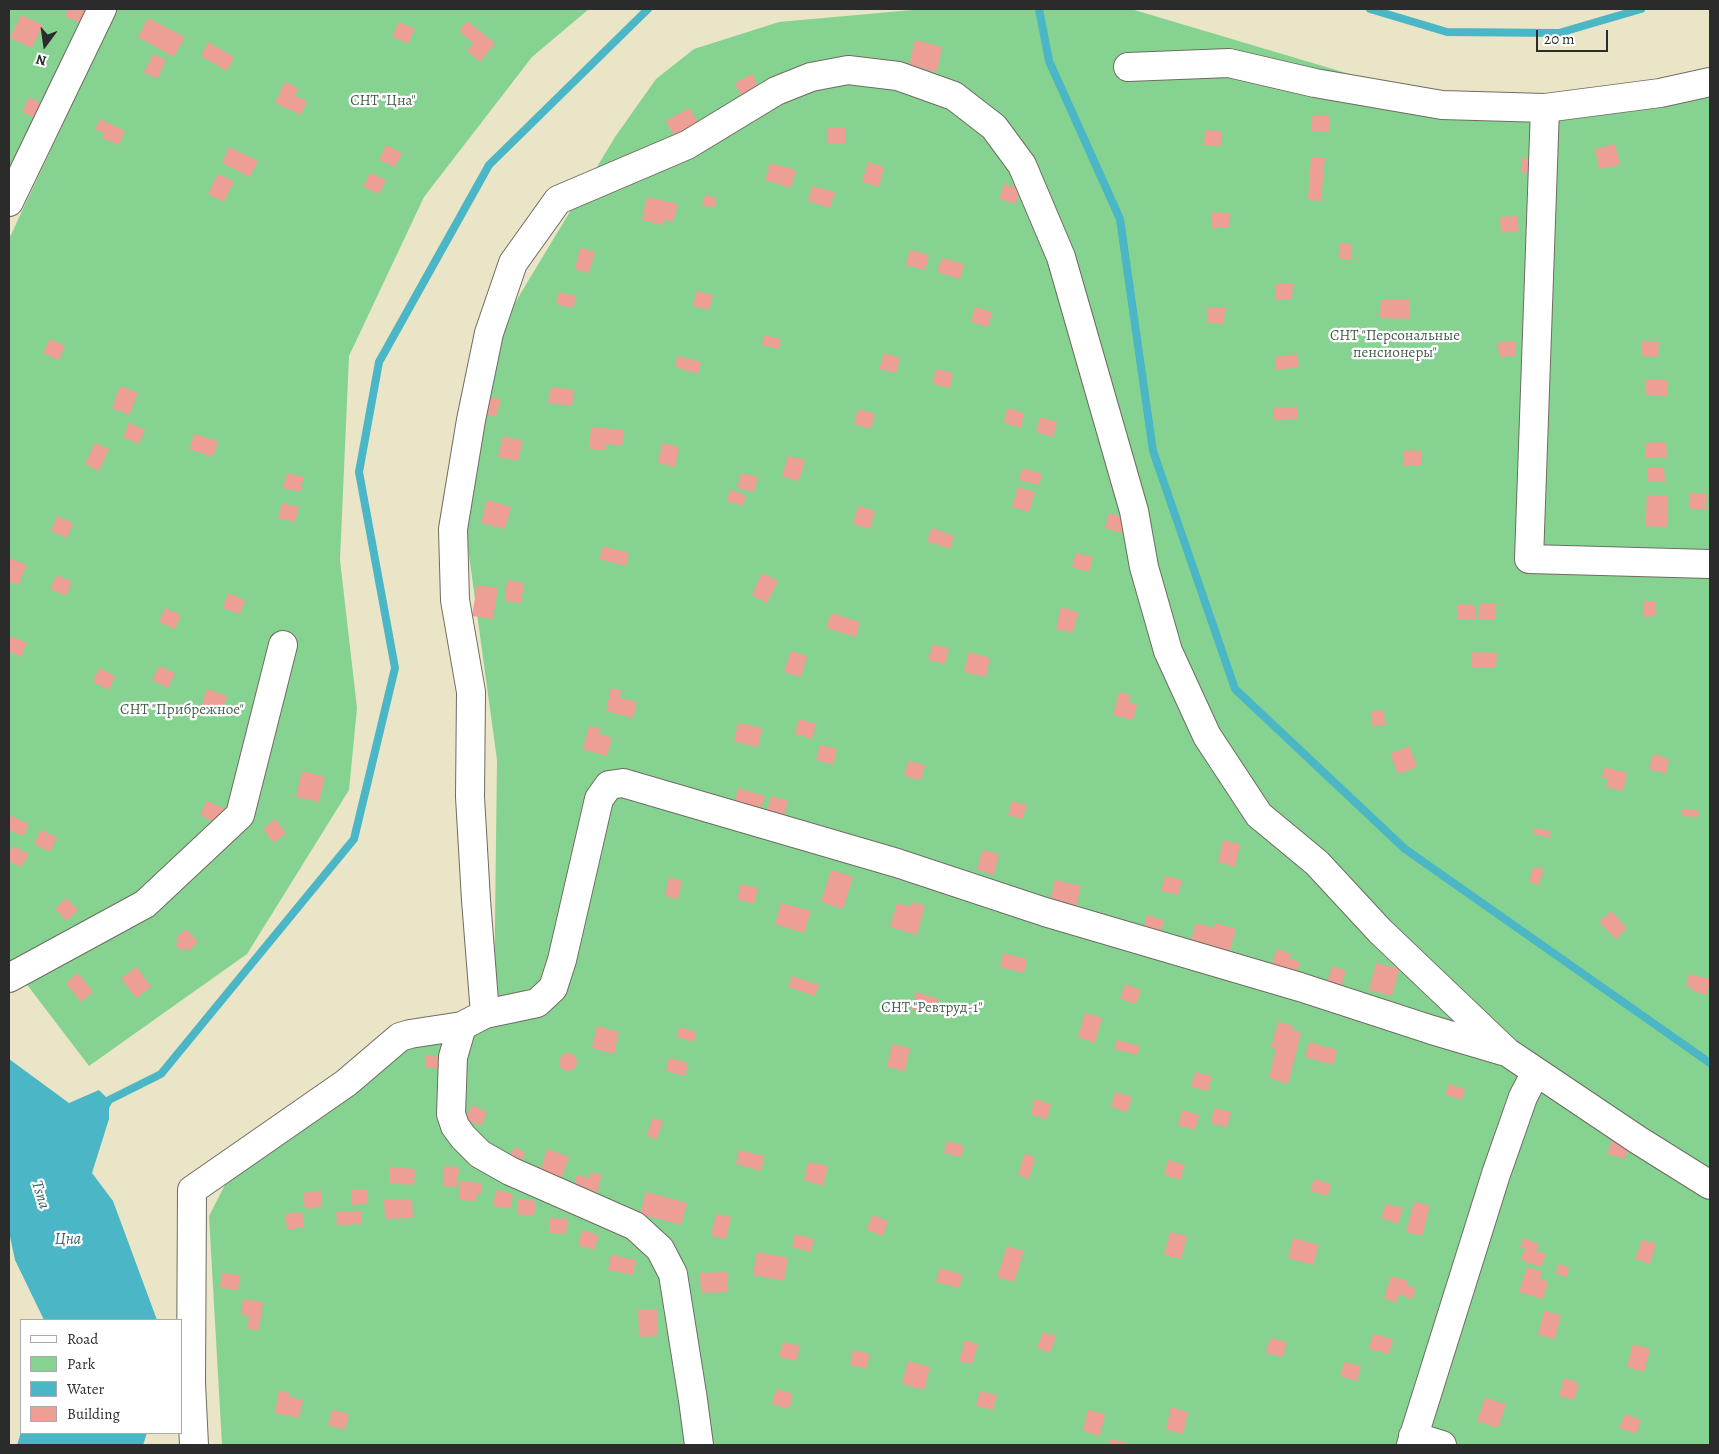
<!DOCTYPE html>
<meta charset="utf-8">
<style>
body{margin:0}
#map{position:relative;width:1719px;height:1454px;overflow:hidden;background:#eae5c7;font-family:Alegreya,serif}
canvas{display:block}
.frame{position:absolute;inset:0;border:10px solid #2b2b2b;pointer-events:none}
.legend{position:absolute;left:20px;top:1319px;width:162px;height:115px;box-sizing:border-box;background:#fff;border:1px solid #aaa;margin:0;padding:6px 9px;list-style:none;font-size:15px;color:#2b2b2b}
.legend li{display:flex;align-items:center;gap:10px;height:25px}
.legend b{width:25px;border:1px solid #aaa}
.north{position:absolute;left:20px;top:20px;width:50px;height:50px;-webkit-text-stroke:4px #fff;paint-order:stroke;rotate:194deg;font-size:14px;font-weight:700;line-height:20px;text-align:center;color:#2b2b2b}
.north::after{content:'';display:block;margin:auto;width:18px;height:22px;background:#2b2b2b;clip-path:polygon(50% 0,100% 100%,50% 72%,0 100%)}
.scale{position:absolute;left:1536px;top:30px;width:72px;height:22px;box-sizing:border-box;border:2px solid #2b2b2b;border-top:0;padding-left:6px;font-size:15px;line-height:18px;white-space:nowrap;color:#2b2b2b;-webkit-text-stroke:4px #fff;paint-order:stroke}
</style>
<div id="map">
<canvas width="1719" height="1454"></canvas>
<div class="frame"></div>
<ul class="legend">
<li><b style="height:6px;background:#fff"></b>Road</li>
<li><b style="height:14px;background:#86d391"></b>Park</li>
<li><b style="height:14px;background:#4ab6c6"></b>Water</li>
<li><b style="height:14px;background:#ed9e95"></b>Building</li>
</ul>
<div class="north">N</div>
<div class="scale">20 m</div>
</div>
<script>
const ctx = document.querySelector('canvas').getContext('2d');
ctx.lineJoin = 'round';
function paint(path, color) { ctx.fillStyle = color; ctx.fill(path, 'evenodd'); }
function strokePath(path, color, width, dash) { ctx.strokeStyle = color; ctx.lineWidth = width; ctx.lineCap = dash ? 'butt' : 'round'; ctx.setLineDash(dash || []); ctx.stroke(path); }
function label(font, color, halo, rows, align = 'center') {
  ctx.font = font + ' Alegreya,serif'; ctx.lineWidth = 4.5; ctx.setLineDash([]); ctx.textBaseline = 'middle'; ctx.strokeStyle = halo; ctx.fillStyle = color; for (const [text, x, y, turn = 0] of rows) {
    ctx.save(); ctx.translate(x, y); ctx.rotate((+turn || 0) * Math.PI / 180); ctx.textAlign = isNaN(turn) ? turn : align; if (halo) ctx.strokeText(text, 0, 0); ctx.fillText(text, 0, 0); ctx.restore();
  }
}
const green = new Path2D(`
 M9,9H89L9,179Z
 M117,9H589L532,57L424,197L349,356L340,560L357,708L349,790L247,954L89,1066L9,961V239Z
 M923,9H1131L1410,92V103L1710,92V1445H222L209,1216L229,1177L379,1040L494,1003L497,760L465,526L479,417L510,311L615,137L656,79L694,49L779,22Z`);
const water = new Path2D(`
 M9,1059L69,1103L99,1090L109,1100V1119L92,1173L113,1201L157,1320H44L15,1260L9,1232Z
 M21,1432V1433H147L143,1445H17Z`);
const stream = new Path2D(`
 M1039,9L1049,61L1120,219L1153,451L1235,689L1405,849L1710,1063
 M1370,9L1447,32L1559,33L1641,9
 M105,1107L109,1100L161,1074L354,839L395,668L359,472L379,362L489,165L648,9`);
const building = new Path2D(`
 M68,9H88L81,23L65,16Z
 M21,15L43,25L32,48L10,38Z
 M148,18L185,37L174,57L138,37Z
 M467,21L495,43L480,62L467,51L473,43L459,31Z
 M399,22L415,29L408,44L392,36Z
 M915,40L942,47L937,72L909,65Z
 M208,42L234,57L227,71L201,56Z
 M153,54L166,60L158,78L144,73Z
 M752,74L761,92L744,101L735,83Z
 M285,82L298,88L295,96L307,101L301,115L275,103Z
 M29,97L44,105L38,119L22,112Z
 M689,108L699,124L675,137L666,121Z
 M1312,115L1330,116L1329,131H1312Z
 M100,119L125,131L119,145L102,138L104,133L95,129Z
 M828,128H845V144H827Z
 M1205,130L1222,131V146L1204,145Z
 M1615,144L1620,165L1599,169L1595,149Z
 M386,145L402,153L395,167L379,160Z
 M229,147L258,161L250,177L222,163Z
 M1311,157L1325,158L1321,201L1308,200Z
 M1522,158L1539,159V173H1521Z
 M868,162L884,167L879,187L862,182Z
 M770,163L796,170L791,188L765,180Z
 M370,173L386,180L379,194L363,187Z
 M218,174L234,181L224,202L208,194Z
 M1004,184L1020,189L1016,204L999,199Z
 M812,186L835,192L830,208L808,201Z
 M705,195L717,198L714,208L702,205Z
 M647,197L678,204L673,222L664,220L663,225L642,220Z
 M1212,212L1229,213V228H1211Z
 M1517,216L1519,231L1501,233L1500,217Z
 M1340,243L1352,244V259H1340Z
 M580,248L595,252L589,273L575,269Z
 M910,250L929,255L925,270L906,265Z
 M942,258L964,264L960,279L937,272Z
 M1275,284H1293L1292,300H1275Z
 M696,291L713,295L709,310L693,306Z
 M559,292L576,296L573,308L556,304Z
 M1381,299H1410V319L1380,318Z
 M975,307L992,312L988,327L971,322Z
 M1207,308H1225L1224,324L1207,323Z
 M764,335L781,339L779,349L762,345Z
 M50,339L65,346L59,360L43,353Z
 M1516,341V356L1499,357L1498,342Z
 M1641,341L1659,342L1658,357L1641,356Z
 M884,353L900,358L896,373L879,369Z
 M1297,354L1299,367L1276,370L1275,357Z
 M678,356L701,362L698,374L675,367Z
 M936,369L953,373L950,388L933,384Z
 M1645,380H1668L1667,396L1645,395Z
 M120,386L138,393L129,415L112,408Z
 M551,387L574,390L572,406L548,403Z
 M488,397L501,399L496,417L484,414Z
 M1274,407H1297L1298,419L1274,420Z
 M1007,408L1024,413L1021,428L1004,423Z
 M858,409L875,414L871,429L854,424Z
 M1040,417L1057,422L1053,437L1036,432Z
 M129,423L145,430L139,444L123,437Z
 M591,427L624,430L622,446L605,444V450L589,449Z
 M194,434L218,441L213,457L189,449Z
 M503,436L523,441L518,461L498,457Z
 M1666,442L1667,457L1646,458L1645,443Z
 M95,443L109,449L99,471L85,464Z
 M662,443L679,447L675,467L658,463Z
 M1404,450L1422,451L1421,466H1404Z
 M788,456L805,460L799,481L782,476Z
 M1647,467H1664L1665,482H1647Z
 M1022,468L1042,474L1039,485L1019,480Z
 M287,473L304,477L300,492L283,488Z
 M741,473L758,477L754,492L737,488Z
 M1018,487L1035,492L1029,512L1012,507Z
 M730,490L746,495L743,506L727,501Z
 M1689,493L1707,494L1706,509H1689Z
 M1647,495L1668,496L1667,527L1645,526Z
 M487,500L511,507L505,529L481,523Z
 M282,503L299,507L295,522L278,518Z
 M858,506L875,511L870,529L853,524Z
 M1109,513L1126,518L1122,533L1105,528Z
 M57,516L73,523L67,538L51,531Z
 M932,528L954,536L950,549L927,541Z
 M603,546L629,553L626,566L599,559Z
 M1076,553L1093,557L1089,572L1072,567Z
 M9,558L27,565L18,585L9,581Z
 M762,573L778,581L767,603L752,595Z
 M57,575L72,582L66,596L50,589Z
 M507,580L524,583L521,603L505,601Z
 M477,585L498,588L493,619L472,616Z
 M228,593L245,600L240,614L223,608Z
 M1643,601H1655L1656,616L1644,617Z
 M1457,604L1475,605V620H1457Z
 M1479,604H1496V620H1478Z
 M1061,607L1078,612L1073,633L1056,629Z
 M165,608L181,615L175,629L159,622Z
 M831,613L860,622L856,637L826,628Z
 M11,636L27,643L21,657L9,651V641Z
 M933,644L949,649L945,664L928,660Z
 M791,651L807,656L801,677L784,672Z
 M969,652L990,658L986,677L964,672Z
 M1471,652L1497,653L1496,668H1471Z
 M159,666L175,673L168,688L152,680Z
 M99,668L115,676L109,690L93,682Z
 M611,688L621,690L620,698L637,702L633,718L606,711Z
 M207,689L227,696L220,717L200,710Z
 M1119,692L1131,695L1129,703L1137,704L1133,720L1113,715Z
 M1384,710L1385,725L1372,726L1371,711Z
 M799,719L816,724L812,739L795,734Z
 M738,723L762,728L758,747L734,742Z
 M589,726L601,729L599,734L612,738L607,756L583,749Z
 M820,745L837,749L833,765L816,760Z
 M1409,746L1417,767L1398,774L1390,754Z
 M1653,754L1669,759L1666,774L1649,769Z
 M908,761L925,765L921,780L904,776Z
 M1605,767L1627,773L1623,791L1606,787L1608,779L1602,777Z
 M302,771L325,777L319,802L296,797Z
 M738,788L765,796L761,809L735,802Z
 M771,796L788,801L784,816L767,811Z
 M207,801L227,810L220,825L200,815Z
 M1012,801L1027,805L1022,819L1008,815Z
 M1682,809L1699,810L1698,817L1681,816Z
 M9,815L29,824L23,836L9,830Z
 M275,819L286,833L274,843L263,829Z
 M1534,828L1551,831L1549,838L1533,834Z
 M41,830L57,837L50,852L34,844Z
 M1223,840L1240,844L1235,867L1218,862Z
 M13,846L29,854L21,867L9,861V854Z
 M982,850L999,854L994,875L977,870Z
 M1533,867L1544,869L1539,885L1529,882Z
 M831,870L853,877L843,909L821,902Z
 M1165,876L1182,880L1178,895L1161,891Z
 M669,877L682,881L678,899L665,896Z
 M1055,880L1081,886L1076,907L1050,901Z
 M741,884L758,888L754,904L737,899Z
 M66,898L78,910L67,921L55,909Z
 M911,902L925,906L917,935L890,927L897,903L910,907Z
 M781,903L811,911L804,933L775,924Z
 M1611,911L1627,928L1616,939L1599,922Z
 M1147,915L1164,920L1160,935L1143,930Z
 M1196,923L1213,928L1215,923L1236,929L1229,953L1190,943Z
 M186,929L198,942L189,951L186,948L182,951L175,944L179,941L176,938Z
 M1277,949L1291,954L1290,959L1300,962L1294,979L1269,971Z
 M1003,953L1027,959L1024,973L1000,967Z
 M1376,963L1399,969L1392,996L1369,990Z
 M1332,966L1346,971L1340,990L1326,985Z
 M137,967L151,987L136,998L121,978Z
 M78,973L93,992L81,1002L66,983Z
 M1689,974L1710,979L1707,995L1692,991L1693,988L1686,986Z
 M792,976L819,985L815,996L788,987Z
 M1125,984L1141,990L1136,1004L1120,999Z
 M916,992L939,999L935,1015L912,1009Z
 M1085,1013L1102,1018L1095,1043L1078,1037Z
 M1278,1022L1294,1026L1292,1030L1301,1033L1288,1084L1269,1078L1276,1049L1271,1048Z
 M597,1026L619,1032L614,1054L592,1048Z
 M679,1027L696,1032L694,1042L677,1037Z
 M1117,1040L1140,1046L1137,1055L1114,1049Z
 M1309,1042L1337,1050L1333,1065L1305,1057Z
 M892,1044L910,1048L905,1071L887,1067Z
 M559 1062a9 9 0 1 1 18 0a9 9 0 1 1-18 0Z
 M426,1055L448,1058L446,1070L425,1067Z
 M669,1058L688,1063L685,1076L666,1071Z
 M1195,1072L1212,1076L1208,1091L1191,1087Z
 M1449,1084L1465,1089L1462,1100L1445,1095Z
 M1115,1092L1132,1097L1127,1112L1111,1107Z
 M1034,1099L1051,1104L1047,1119L1031,1115Z
 M472,1105L487,1112L481,1126L465,1119Z
 M1214,1108L1231,1112L1227,1127L1211,1123Z
 M1182,1110L1199,1115L1195,1130L1178,1125Z
 M652,1118L663,1121L657,1139L647,1136Z
 M947,1141L964,1146L961,1157L944,1153Z
 M1612,1141L1629,1146L1625,1159L1607,1154Z
 M514,1147L525,1152L520,1164L509,1160Z
 M547,1149L569,1157L561,1179L540,1171Z
 M739,1150L764,1156L761,1171L736,1164Z
 M1024,1154L1035,1157L1029,1179L1018,1175Z
 M1168,1160L1185,1165L1180,1180L1164,1175Z
 M808,1162L828,1166L823,1186L804,1180Z
 M444,1166L459,1167L457,1187L443,1186Z
 M390,1167L415,1169L414,1185L389,1183Z
 M590,1172L602,1175L596,1196L573,1190L577,1175L589,1178Z
 M1314,1179L1331,1184L1328,1196L1310,1191Z
 M460,1181L482,1183L481,1194L477,1193L476,1201L459,1200Z
 M351,1189H368V1204L351,1205Z
 M496,1190L513,1194L510,1209L493,1206Z
 M321,1191L322,1207L305,1209L303,1193Z
 M646,1192L687,1203L681,1225L640,1214Z
 M412,1199L413,1218L385,1219L384,1200Z
 M518,1199L536,1201L534,1216L517,1214Z
 M1414,1202L1430,1206L1422,1236L1406,1232Z
 M1386,1204L1403,1208L1398,1224L1381,1218Z
 M361,1211L362,1224L337,1225L336,1212Z
 M302,1212L304,1227L287,1230L285,1214Z
 M716,1214L731,1217L726,1239L711,1236Z
 M872,1215L888,1221L883,1236L867,1230Z
 M550,1218L568,1219L566,1234L549,1233Z
 M582,1230L599,1235L594,1250L578,1245Z
 M1170,1232L1187,1236L1181,1259L1164,1255Z
 M795,1234L814,1239L811,1252L792,1247Z
 M1293,1238L1319,1245L1313,1265L1288,1258Z
 M1523,1238L1539,1244L1536,1251L1546,1254L1541,1267L1521,1260L1525,1248L1520,1247Z
 M1642,1240L1656,1244L1650,1264L1635,1259Z
 M1007,1246L1024,1251L1014,1282L997,1277Z
 M757,1252L788,1258L784,1281L753,1275Z
 M611,1255L636,1260L633,1275L608,1270Z
 M1558,1264L1569,1267L1567,1277L1556,1274Z
 M1527,1267L1542,1272L1540,1279L1548,1282L1543,1299L1519,1292Z
 M940,1268L963,1275L959,1288L936,1282Z
 M727,1272L728,1292L701,1293L700,1273Z
 M222,1273L240,1275L238,1290L220,1288Z
 M1391,1276L1408,1281L1406,1285L1416,1288L1412,1299L1399,1294L1396,1303L1384,1298Z
 M243,1299L263,1302L259,1330L247,1329L249,1316L241,1315Z
 M638,1309H657L658,1336L639,1337Z
 M1544,1311L1561,1315L1555,1339L1538,1335Z
 M1043,1332L1056,1336L1050,1353L1037,1348Z
 M1373,1334L1393,1339L1389,1354L1369,1349Z
 M1270,1338L1287,1342L1283,1357L1266,1353Z
 M965,1340L978,1344L972,1364L959,1361Z
 M783,1342L800,1346L796,1361L779,1357Z
 M1633,1344L1650,1349L1644,1372L1627,1367Z
 M853,1350L870,1354L866,1369L850,1365Z
 M908,1361L930,1367L924,1390L902,1384Z
 M1344,1362L1361,1366L1357,1381L1340,1376Z
 M1564,1378L1579,1383L1574,1400L1559,1396Z
 M776,1389L793,1394L789,1409L772,1404Z
 M279,1390L290,1393L289,1397L303,1400L299,1418L275,1413Z
 M980,1391L997,1395L993,1410L976,1406Z
 M1485,1398L1506,1404L1498,1428L1477,1421Z
 M1171,1407L1188,1412L1183,1434L1166,1430Z
 M332,1410L349,1414L345,1430L328,1425Z
 M1088,1410L1105,1414L1100,1436L1083,1431Z
 M1625,1414L1641,1420L1636,1434L1619,1428Z
 M1110,1439L1127,1443V1445H1108Z`);
const minor = new Path2D(`
 M1128,67L1229,63L1315,83L1442,105L1545,108L1660,93L1710,82
 M1545,108L1529,559L1710,564
 M9,202L102,9
 M9,978L145,904L240,815L283,645
 M485,1014L476,900L470,797L471,692L455,600L453,529L471,420L489,333L513,263L558,200L687,145L776,91L811,77L848,70L898,76L954,96L994,127L1022,165L1061,257L1134,511L1144,567L1168,651L1207,736L1259,815L1317,863L1380,931L1507,1052L1638,1140L1710,1185
 M462,1026L453,1057L451,1114L455,1126L463,1137L480,1154L510,1171L635,1226L660,1249L673,1274L693,1400L699,1445
 M1413,1436L1442,1445
 M194,1445L191,1383L192,1190L346,1083L400,1037L410,1034L462,1026L485,1014L537,1003L553,988L562,960L599,799L609,785L623,783L897,863L1045,912L1300,987L1432,1030L1503,1051
 M1411,1445L1496,1174L1523,1097L1536,1072`);
const parkNames = [
 ["СНТ \"Цна\"",383,101],
 ["СНТ \"Персональные",1395,336],
 ["пенсионеры\"",1395,353],
 ["СНТ \"Прибрежное\"",182,710],
 ["СНТ \"Ревтруд-1\"",932,1008]
];
const waterNames = [
 ["Tsna",40,1195,73],
 ["Цна",68,1240]
];
paint(green, '#86d391');
paint(water, '#4ab6c6');
strokePath(stream, '#4ab6c6', 8);
paint(building, '#ed9e95');
strokePath(minor, '#6e6c62', 30);
strokePath(minor, '#fff', 28);
label('15px', '#465d4a', '#fff', parkNames);
label('italic 16px', '#376369', '#fff', waterNames);
</script>
